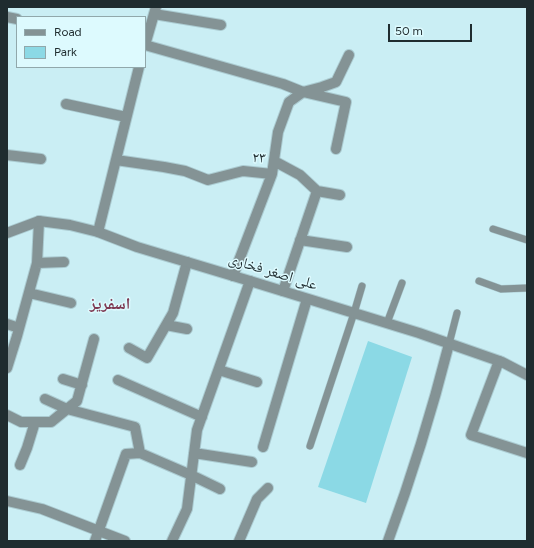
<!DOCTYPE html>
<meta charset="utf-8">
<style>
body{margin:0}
#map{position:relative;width:534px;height:548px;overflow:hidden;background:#caeef4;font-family:Figtree,sans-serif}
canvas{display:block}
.frame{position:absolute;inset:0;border:8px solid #1f2c2f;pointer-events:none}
.legend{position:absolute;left:16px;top:16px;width:130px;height:52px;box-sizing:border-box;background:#ddfafe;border:1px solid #91a8ab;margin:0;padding:5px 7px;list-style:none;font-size:12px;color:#1f2c2f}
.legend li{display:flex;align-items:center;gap:8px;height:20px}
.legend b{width:20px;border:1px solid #91a8ab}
.scale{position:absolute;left:388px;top:24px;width:84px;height:18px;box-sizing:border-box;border:2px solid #1f2c2f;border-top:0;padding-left:5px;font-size:12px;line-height:14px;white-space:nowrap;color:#1f2c2f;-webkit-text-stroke:3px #ddfafe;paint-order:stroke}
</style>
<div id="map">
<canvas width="534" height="548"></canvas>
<div class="frame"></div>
<ul class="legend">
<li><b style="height:5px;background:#849395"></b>Road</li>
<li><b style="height:11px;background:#8bd9e5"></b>Park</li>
</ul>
<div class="scale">50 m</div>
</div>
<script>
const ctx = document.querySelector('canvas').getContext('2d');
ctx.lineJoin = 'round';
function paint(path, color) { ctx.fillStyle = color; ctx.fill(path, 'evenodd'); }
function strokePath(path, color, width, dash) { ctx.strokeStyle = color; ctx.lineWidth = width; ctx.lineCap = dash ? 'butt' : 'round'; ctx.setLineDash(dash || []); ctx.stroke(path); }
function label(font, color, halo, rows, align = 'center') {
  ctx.font = font + ' Figtree,"Noto Naskh Arabic",sans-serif'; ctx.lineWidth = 3; ctx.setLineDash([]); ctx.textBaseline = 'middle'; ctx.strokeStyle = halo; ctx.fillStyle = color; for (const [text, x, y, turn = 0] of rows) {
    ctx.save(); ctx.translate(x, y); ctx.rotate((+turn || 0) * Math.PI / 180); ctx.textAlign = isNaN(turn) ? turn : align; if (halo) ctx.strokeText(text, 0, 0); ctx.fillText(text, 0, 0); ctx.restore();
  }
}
const green = new Path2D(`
 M368,341L412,357L366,503L318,487Z`);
const service = new Path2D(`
 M493,229L527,240
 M479,281L501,289L527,288
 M387,323L402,283
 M449,344L457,313
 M310,446L354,313L362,286`);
const minor = new Path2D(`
 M154,14L221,25
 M7,17L17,19
 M145,45L283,84L303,92L346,102L336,149
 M145,45L156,7
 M66,104L126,117
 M7,155L41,159
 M116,160L164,167L185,171L208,180L243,171L272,174L278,132L289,102L303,92L322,87L336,82L349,55
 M274,161L300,175L317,191L283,291
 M317,191L340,195
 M98,232L139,67
 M300,240L347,247
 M37,263L64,262
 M233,276L272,174
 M29,293L71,303
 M7,324L19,328
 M166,325L187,329
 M129,348L147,358L173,313L187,262
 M499,361L471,435L527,453
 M7,368L17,336L37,263L39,221
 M219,370L257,382
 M63,379L82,385
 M118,380L202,417
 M45,399L67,409L135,427L140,453
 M7,415L21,422H51L77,401L94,339
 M263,447L307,299
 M194,453L252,462
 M20,465L27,448L35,422
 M7,501L42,509L125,541
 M95,541L126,454L140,453L191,475L220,489
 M172,541L187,509L197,430L250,281
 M239,541L257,499L268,488
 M388,541C412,476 432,411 449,344`);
const tertiary = new Path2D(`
 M7,233L39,221L70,225L98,232L137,247L250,281L419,333L502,362L527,375`);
const streetNames = [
 ["۲۳",259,158,4],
 ["علی اصغر فخاری",273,272,17]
];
const neighbourhoodNames = [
 ["اسفریز",110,304]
];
paint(green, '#8bd9e5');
strokePath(service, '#abcbd1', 8);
strokePath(minor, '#abcbd1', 12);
strokePath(tertiary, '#abcbd1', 12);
strokePath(service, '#849395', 7);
strokePath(minor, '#849395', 10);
strokePath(tertiary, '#849395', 10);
label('15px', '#1f2c2f', '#ddfafe', streetNames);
label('bold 16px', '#7e3952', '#ddfafe', neighbourhoodNames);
</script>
